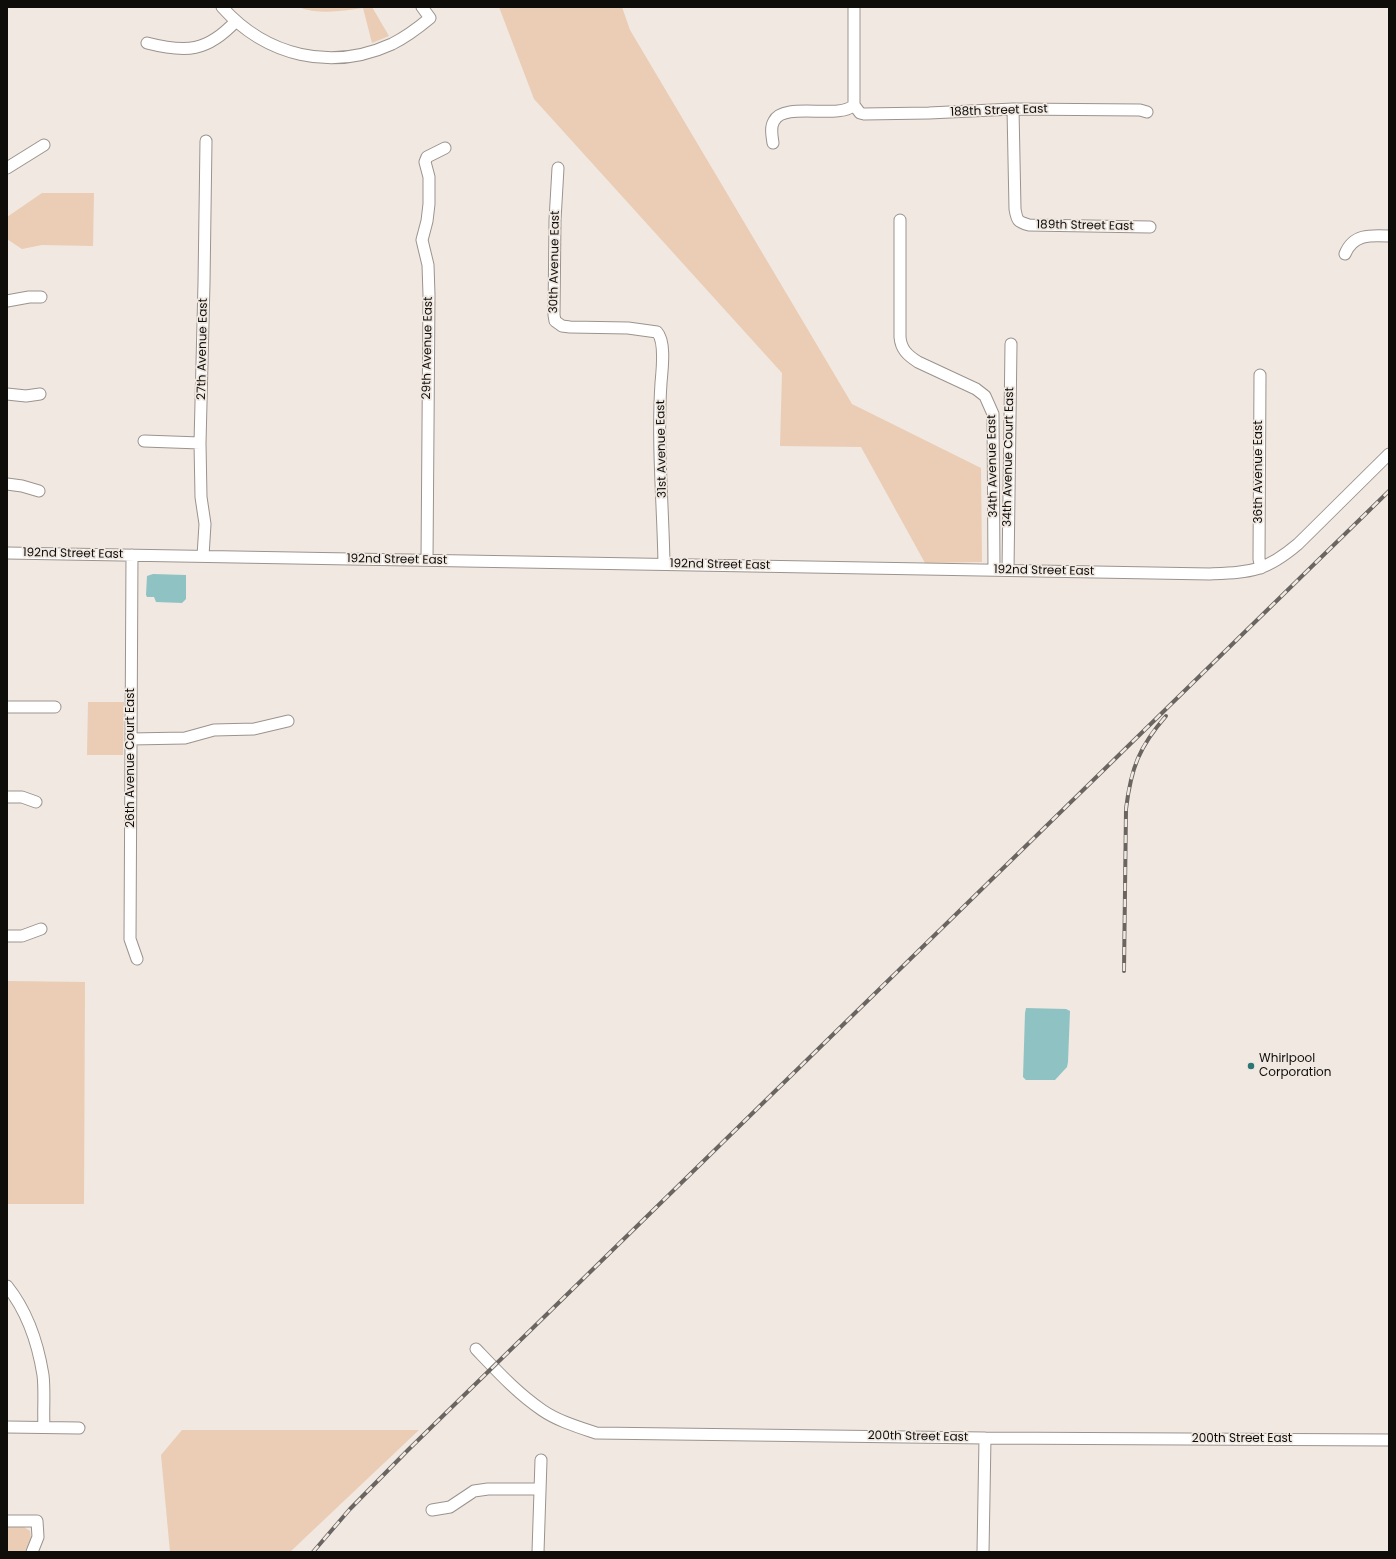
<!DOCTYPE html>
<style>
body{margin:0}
#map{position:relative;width:1396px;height:1559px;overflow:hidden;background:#f0e8e1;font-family:Poppins,sans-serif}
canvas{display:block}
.frame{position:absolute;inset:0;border:8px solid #0f0d0a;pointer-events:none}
</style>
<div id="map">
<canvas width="1396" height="1559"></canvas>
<div class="frame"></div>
</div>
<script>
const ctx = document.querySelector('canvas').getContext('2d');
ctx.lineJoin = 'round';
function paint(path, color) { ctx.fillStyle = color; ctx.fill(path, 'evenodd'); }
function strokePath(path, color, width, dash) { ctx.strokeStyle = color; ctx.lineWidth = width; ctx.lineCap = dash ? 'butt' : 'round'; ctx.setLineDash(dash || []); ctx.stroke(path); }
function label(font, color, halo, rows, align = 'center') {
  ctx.font = font + ' Poppins,sans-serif'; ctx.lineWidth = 3.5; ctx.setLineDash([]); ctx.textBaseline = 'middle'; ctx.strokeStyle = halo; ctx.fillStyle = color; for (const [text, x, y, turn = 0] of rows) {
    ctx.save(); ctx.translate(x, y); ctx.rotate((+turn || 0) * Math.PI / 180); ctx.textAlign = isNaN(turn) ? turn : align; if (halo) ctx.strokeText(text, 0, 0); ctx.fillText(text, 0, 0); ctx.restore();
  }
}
const green = new Path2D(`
 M298,7H372L389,36L372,43L363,8C342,11 319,15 298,7Z
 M499,7H622L630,30L852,404L981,468L982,562L925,563L861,447L780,446L782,373L534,99Z
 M42,193H94L93,246L42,245L22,249L7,239V217Z
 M88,702H124L123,755H87Z
 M7,981L85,982L84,1204H7Z
 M182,1430H419L290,1552H170L161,1455Z
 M7,1527H24L30,1531L31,1538L25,1552H7Z`);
const water = new Path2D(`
 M153,574L186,575V599L182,603L156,602L154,597H147L146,595L147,576Z
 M1026,1008L1066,1009L1070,1011L1068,1062L1067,1067L1055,1080H1026L1023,1077L1025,1013Z`);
const minor = new Path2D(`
 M222,7C266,56 331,72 392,44C406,37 418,28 430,18L422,7
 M147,43C186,53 207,52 236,21
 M854,105L860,113L864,114L929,113L1013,109L1140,110L1147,112
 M854,105V7
 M1013,109L1015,209C1017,221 1018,222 1029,225L1150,227
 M773,143C772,136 770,127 774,121C784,101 839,120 854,105
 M7,168L44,145
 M558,168L555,220L554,315L555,321L562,326L570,327L628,328L657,332C666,342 662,370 661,383C657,443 663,504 664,564
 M900,220V337C901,349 907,355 918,362L976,389L985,396L993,414L994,570
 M1345,254C1353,234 1370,235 1389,236
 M7,301L29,297H41
 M1260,375L1259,559L1261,568
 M7,394L26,396L40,394
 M144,441L200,443
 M7,484L22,486L39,491
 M7,553L1210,574C1251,572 1265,572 1298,544L1389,454
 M132,555L130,939L137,959
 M203,556L205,524L201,497L200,443L204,283L206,141
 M427,560L429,295L428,265L422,240L427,221L429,204V177L425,162L427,157L445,148
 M1008,570L1011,344
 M7,707H55
 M131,739L185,738L214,730L254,729L288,721
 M7,797H22L36,802
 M7,936H22L41,929
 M7,1286C27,1311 38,1344 43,1375C45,1392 43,1410 44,1427
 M476,1349C497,1371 517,1393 542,1410C558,1421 578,1427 596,1433L985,1438L1389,1440
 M7,1427L79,1428
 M432,1510L450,1507L474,1491L488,1489H540
 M7,1521H37L38,1537L32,1552
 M538,1552L541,1460
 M983,1552L985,1438`);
const rail = new Path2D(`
 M1124,971L1126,809C1131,768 1139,747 1166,716
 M313,1552L350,1509L408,1450L1389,491`);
const markers = [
 [1251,1066,4,"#2d7676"]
];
const streetNames = [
 ["188th Street East",999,111,-2],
 ["189th Street East",1085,226,1],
 ["30th Avenue East",555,262,-89],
 ["29th Avenue East",428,348,-89],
 ["27th Avenue East",203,349,-89],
 ["31st Avenue East",662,449,-91],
 ["34th Avenue Court East",1009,457,-89],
 ["34th Avenue East",993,466,-91],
 ["36th Avenue East",1259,472,-90],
 ["192nd Street East",73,554,1],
 ["192nd Street East",397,560,1],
 ["192nd Street East",720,565,1],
 ["192nd Street East",1044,571,1],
 ["26th Avenue Court East",131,758,-90],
 ["200th Street East",918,1437,1],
 ["200th Street East",1242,1439]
];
const poiNames = [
 ["Whirlpool",1259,1059],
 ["Corporation",1259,1073]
];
paint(green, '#eacdb4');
paint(water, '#8fc3c3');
strokePath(minor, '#9b938d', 13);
strokePath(minor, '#fff', 11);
strokePath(rail, '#6a6561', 4);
strokePath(rail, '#f0e8e1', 2.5, [8]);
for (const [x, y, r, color] of markers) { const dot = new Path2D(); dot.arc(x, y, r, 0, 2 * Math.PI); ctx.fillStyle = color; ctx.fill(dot); strokePath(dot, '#f0e8e1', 1.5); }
label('12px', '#0f0d0a', '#f0e8e1', streetNames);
label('12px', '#0f0d0a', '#f0e8e1', poiNames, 'left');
</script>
